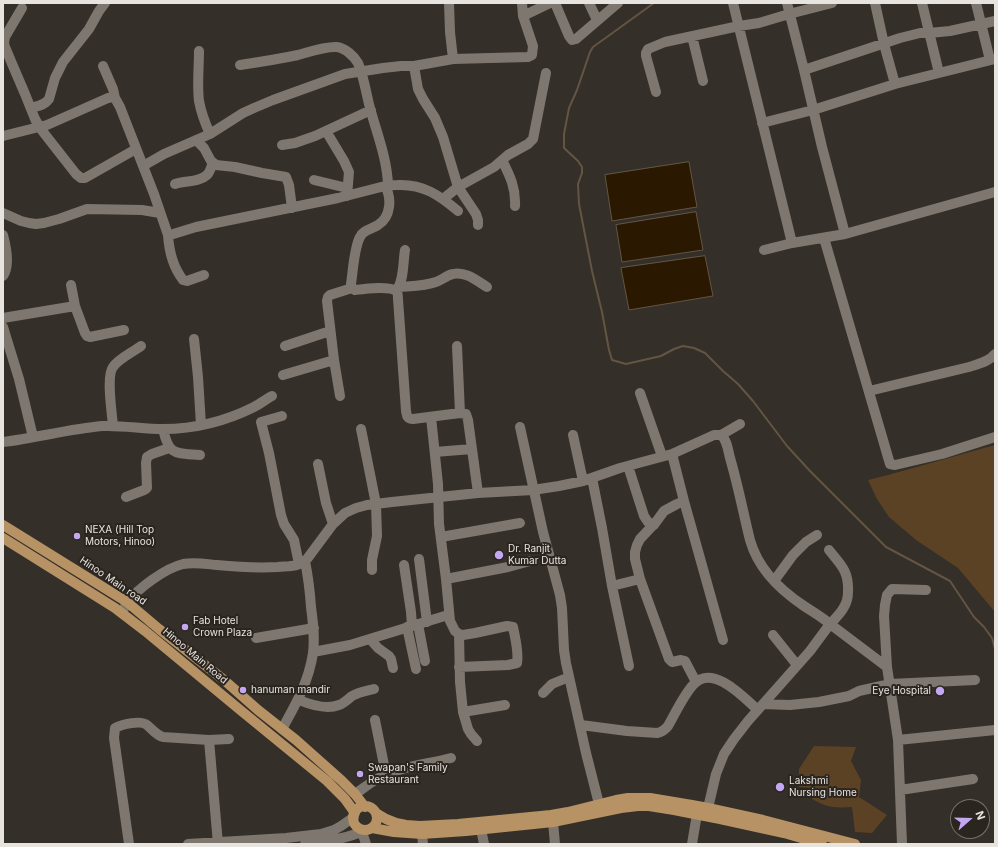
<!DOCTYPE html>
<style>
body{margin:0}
#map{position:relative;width:998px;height:847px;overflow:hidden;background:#352f29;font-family:Inter,sans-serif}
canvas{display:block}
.frame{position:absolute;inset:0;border:4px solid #e7e3df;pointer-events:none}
.north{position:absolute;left:950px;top:799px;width:40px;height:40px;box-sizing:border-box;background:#2b251f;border:1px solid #76716c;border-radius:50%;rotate:70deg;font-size:11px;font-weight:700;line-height:16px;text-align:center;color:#e7e3df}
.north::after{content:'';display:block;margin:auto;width:14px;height:18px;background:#c4a7f1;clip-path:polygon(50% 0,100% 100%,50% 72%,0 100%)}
</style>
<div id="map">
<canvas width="998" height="847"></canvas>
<div class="frame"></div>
<div class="north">N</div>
</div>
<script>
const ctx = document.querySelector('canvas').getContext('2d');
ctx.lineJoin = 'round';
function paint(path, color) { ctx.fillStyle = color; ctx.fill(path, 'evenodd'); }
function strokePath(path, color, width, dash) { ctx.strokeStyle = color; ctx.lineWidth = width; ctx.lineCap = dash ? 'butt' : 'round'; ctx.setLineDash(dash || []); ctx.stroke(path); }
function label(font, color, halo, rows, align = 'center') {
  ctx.font = font + ' Inter,sans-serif'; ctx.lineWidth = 4; ctx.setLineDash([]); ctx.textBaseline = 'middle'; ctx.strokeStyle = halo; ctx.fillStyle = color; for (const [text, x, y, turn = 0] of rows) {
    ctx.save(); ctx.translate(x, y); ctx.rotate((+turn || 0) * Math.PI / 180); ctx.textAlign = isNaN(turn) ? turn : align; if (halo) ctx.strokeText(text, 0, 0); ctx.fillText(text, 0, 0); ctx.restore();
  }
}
const green = new Path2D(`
 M995,445V612L958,568L916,540L889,517L877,499L868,480L888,475Z
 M814,746L856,747L851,761L861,780L859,797L887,815L872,833L855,832L852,807C833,808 829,808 812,799V788L799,787V769Z`);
const water = new Path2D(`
 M689,162L697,207L612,221L605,175Z
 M696,212L703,250L622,262L616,225Z
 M705,256L713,296L629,310L621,268Z`);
const stream = new Path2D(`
 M654,3L593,47L590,52L577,90L569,108L564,134V148L578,161L582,167V173L578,184L579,204L592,271L602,312L609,350L612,360L626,364L661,356L674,349L683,346L694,348L705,353L723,371L738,384L753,401L787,446L810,471L886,547L950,581L974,617L984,627L992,638L995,649`);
const minor = new Path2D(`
 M449,3L450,32L453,59
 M522,3L523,16
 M555,3L569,36L572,40L576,39L618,3
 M589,3L597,20
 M733,3L792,243
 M787,3L804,70L822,147L845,234
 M875,3L884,44L895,84
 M922,3L939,73
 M976,3L990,60
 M22,8L5,37L4,43L5,47L13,66L25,94L35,119L40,128L76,174L81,178H85L136,149
 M692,36L703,81
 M199,51C199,67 197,85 199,101C201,112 205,123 210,134
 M240,65C260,62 279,59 298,55C309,52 326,46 337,47C345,48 354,56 358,63C364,77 366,93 370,108C377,134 387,158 388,185
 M103,66L113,89L115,98
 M414,66L418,89L423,99L435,118L443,137L458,187L476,214L478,220V225
 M804,70L900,38L920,33H929L950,31L995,21
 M656,92L646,56V53L648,49L665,42L739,26L759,23L789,14L832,3
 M31,108C38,106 45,105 49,99L55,78L63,62L89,29L99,11L105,3
 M762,123L813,110L895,84L995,59
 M326,131L344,161L349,172L347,196
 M3,136L47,125L108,98L113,97L115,98L120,107L154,194L168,235H170L196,227L338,198L385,186C392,198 391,217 378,225C372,229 363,230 360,237C354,248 353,271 351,284L352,288L355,290C363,289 393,285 397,292C398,293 398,298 398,299L406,411C407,416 407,419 413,419L460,413L466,414L468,420L478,493
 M196,140L204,148L211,161L216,165L235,167L262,173L286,177L289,185L292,208
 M282,145L295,143L315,136L371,110
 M502,160C510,176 516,188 515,206
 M143,166L164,154L210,134L243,113L254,108L273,100L345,74L383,68L401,66H414L453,59L528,57L532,55L533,46L523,16L550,3
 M314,180L347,188
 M175,184C186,180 198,183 207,175C210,172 211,167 213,163
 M385,186C389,185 394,185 398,185C423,184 439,195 458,211
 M443,199L458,187L494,167L508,155L528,144L533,139L546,73
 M3,213L21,221L29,223L36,224L44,223L59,219L87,209L142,210L160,213
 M3,235C6,246 10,266 3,276
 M168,235C169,251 173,267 183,280L187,281L204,275
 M824,238L890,464L895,465L942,454L995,437
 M764,250L792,243L845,234L995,192
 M399,287C411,286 425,286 436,282C442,280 447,275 453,274C466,271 477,281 487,287
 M396,290C404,283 403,261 405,250
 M75,306L85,333L87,336L90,337L124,330
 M3,318L75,306L71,285
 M3,327L19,379L33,437
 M194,339L198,377L201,425
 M285,346L330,331
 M457,346L460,413
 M283,375L334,360
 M869,391L969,367C978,364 989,362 995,354
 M640,393L662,456
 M340,396L334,360L327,301L328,297L330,295L352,288
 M282,416L261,422L269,453L281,515L284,524L294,540L299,564
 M431,417L438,484L439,524L446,579L450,621L455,631L459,634L463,635L475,633L507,626L513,627C515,638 519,651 517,663L508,665L459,667
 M113,426C112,413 106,376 113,367C118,359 133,352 141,346
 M520,427L543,532L560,595L562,608L564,650L566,663L586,753L599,804
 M163,429C169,456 175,453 200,455
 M361,429L376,504L377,536L372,560V570
 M573,435L583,481
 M721,435L740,424
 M3,442C36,438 69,429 102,426C122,425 143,429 163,429C194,429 226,421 254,407C260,404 266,399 272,396
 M435,452L472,449
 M672,454L684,501L723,640
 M318,464L326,503L333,524
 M628,466L644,516L648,522L654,525
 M592,478L602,528L612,586L629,666
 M126,497L144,490L147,488L146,463L147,457L152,454L169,448
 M684,501L677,504L664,511L656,522L640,539L637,545L635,552V559L640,579L669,659L672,662L681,660L685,661L696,682
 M441,537L520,523
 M829,550C841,565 849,571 848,592C848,597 847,602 844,607C841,613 835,619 830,624L887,667
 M419,559L427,622
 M404,565L411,612L412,626
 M446,579L508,567L530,561
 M774,581L793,555L806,542L817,535
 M612,586L640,579
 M122,613C124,609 125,605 128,602C138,588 166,568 183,564C194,562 206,564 217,565C237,567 258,568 278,567C288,566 300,567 307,559L333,524L345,513L356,508L367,505L392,502L478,493L533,490L559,486L583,481L620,468L672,454L714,435H721C727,440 728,450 730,458C738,485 743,512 750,540C758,569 780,590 804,606C813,612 822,617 830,624L810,651L748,721L734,739L724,754L716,774L708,808
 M418,624L425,661
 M407,627L416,669
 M459,634L460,682L463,712L468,729L471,734L477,741
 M773,635L797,665
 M256,638L314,628
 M370,639L378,648L389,656L391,659L393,668
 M313,652L350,645L448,615
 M543,693L552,684L569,677
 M299,700C311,705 326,710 339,705C344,703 348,699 352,696C359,692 366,691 374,689
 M763,704L790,705L819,702L849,696L859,691L890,684L975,680
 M463,712L505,705
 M375,720L386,775
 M581,725L627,731L657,733C662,732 665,730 668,726C675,714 685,692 695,683C714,665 744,698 758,710
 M282,729C296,704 309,681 313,653C315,637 313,622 311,607C310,592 308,576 305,561
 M209,740L218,844
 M898,740L995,730
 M900,790L973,779
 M355,794C364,788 372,781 381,777C403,766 428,764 451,758
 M553,822L555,844
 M481,829L484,844
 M362,832L366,844
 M422,834L423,844
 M129,844L114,738L115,728C122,724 141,720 147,725C153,730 156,735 163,737L209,740L229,739
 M188,844L286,838L321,834L334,830L341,826L354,817
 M305,844C326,841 347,839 365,830
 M692,844L697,814
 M902,844L898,740L887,667L884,616L885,605L887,595L892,589L926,590`);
const major = new Path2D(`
 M3,525L127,602L159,629L224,680L258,710L296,740L341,780L355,794L365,807
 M3,538L115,608L145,631L239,709L327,781L345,799L355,813
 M353 818a12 12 0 1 1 24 0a12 12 0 1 1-24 0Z
 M376,813L386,819L396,823L406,825L420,826L458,824L551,815L568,812L616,800L628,798H650L692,805L708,808L763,820L855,844
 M372,828L394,832L422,834L466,831L553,822L621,808L638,806H649L674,810L720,819L784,833L822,844`);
const markers = [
 [77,536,4,"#c4a7f1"],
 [499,555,5,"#c4a7f1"],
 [185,627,4,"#c4a7f1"],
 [243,690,4,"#c4a7f1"],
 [940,691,5,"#c4a7f1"],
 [360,774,4,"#c4a7f1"],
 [780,787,5,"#c4a7f1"]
];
const poiNames = [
 ["NEXA (Hill Top",85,530],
 ["Motors, Hinoo)",85,542],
 ["Dr. Ranjit",508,549],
 ["Kumar Dutta",508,561],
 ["Fab Hotel",193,621],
 ["Crown Plaza",193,633],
 ["hanuman mandir",251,690],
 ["Eye Hospital",931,691,"right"],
 ["Swapan's Family",368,768],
 ["Restaurant",368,780],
 ["Lakshmi",789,781],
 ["Nursing Home",789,793]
];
const streetNames = [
 ["Hinoo Main road",113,581,34],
 ["Hinoo Main Road",195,656,40]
];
paint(green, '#5b4224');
paint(water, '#2b1800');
strokePath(water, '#635543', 1);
strokePath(stream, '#635543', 2);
strokePath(minor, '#7d776f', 10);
strokePath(major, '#b79265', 10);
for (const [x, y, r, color] of markers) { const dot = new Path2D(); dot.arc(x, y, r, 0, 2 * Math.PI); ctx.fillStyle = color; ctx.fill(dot); strokePath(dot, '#2b251f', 1.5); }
label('10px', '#e7e3df', '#2b251f', poiNames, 'left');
label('10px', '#e7e3df', '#2b251f', streetNames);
</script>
